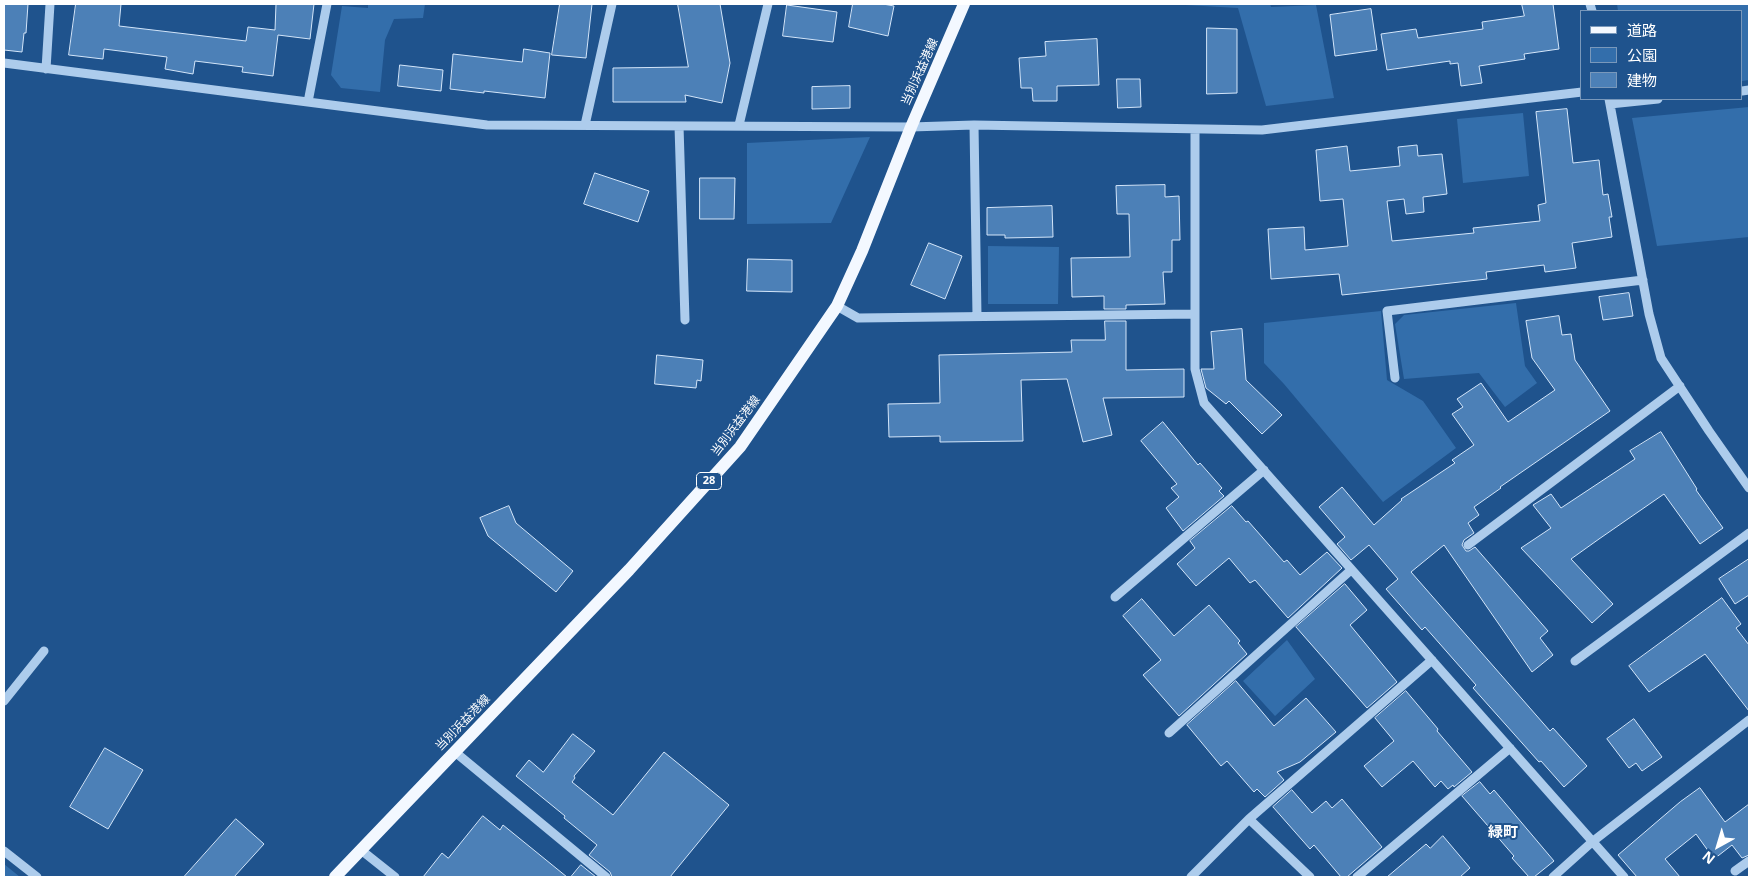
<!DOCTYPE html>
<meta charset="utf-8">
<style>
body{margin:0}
#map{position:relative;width:1753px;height:881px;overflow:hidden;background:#1f538d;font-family:"Noto Sans","Noto Sans JP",sans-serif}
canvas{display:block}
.frame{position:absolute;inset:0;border:5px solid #fff;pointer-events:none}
.legend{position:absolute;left:1580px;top:10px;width:162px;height:90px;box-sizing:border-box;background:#1f538d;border:1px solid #7998bb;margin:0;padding:6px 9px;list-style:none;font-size:15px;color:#fff}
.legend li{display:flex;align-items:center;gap:10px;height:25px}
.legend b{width:25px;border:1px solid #7998bb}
.north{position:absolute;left:1693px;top:821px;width:50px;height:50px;-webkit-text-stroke:4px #1f538d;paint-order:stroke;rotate:219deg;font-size:14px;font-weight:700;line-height:20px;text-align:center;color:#fff}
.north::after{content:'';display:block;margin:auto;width:18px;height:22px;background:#fff;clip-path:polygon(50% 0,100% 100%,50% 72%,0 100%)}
</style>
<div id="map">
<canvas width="1753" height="881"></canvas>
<div class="frame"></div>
<ul class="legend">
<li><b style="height:6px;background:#f3f8ff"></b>道路</li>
<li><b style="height:14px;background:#336eab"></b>公園</li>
<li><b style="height:14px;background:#4c80b7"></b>建物</li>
</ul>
<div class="north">N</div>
</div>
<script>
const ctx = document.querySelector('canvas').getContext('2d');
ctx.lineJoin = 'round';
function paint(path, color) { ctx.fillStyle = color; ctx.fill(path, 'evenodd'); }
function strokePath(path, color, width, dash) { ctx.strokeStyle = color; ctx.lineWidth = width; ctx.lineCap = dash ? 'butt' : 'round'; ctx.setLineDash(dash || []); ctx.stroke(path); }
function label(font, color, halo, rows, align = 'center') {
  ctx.font = font + ' "Noto Sans","Noto Sans JP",sans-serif'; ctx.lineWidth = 4; ctx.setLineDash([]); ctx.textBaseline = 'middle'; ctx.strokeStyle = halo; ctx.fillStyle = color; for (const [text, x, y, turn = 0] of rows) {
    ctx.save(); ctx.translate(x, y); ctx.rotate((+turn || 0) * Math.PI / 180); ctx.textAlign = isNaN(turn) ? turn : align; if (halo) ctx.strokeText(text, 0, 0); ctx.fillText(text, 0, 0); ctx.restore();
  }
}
const green = new Path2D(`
 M368,4H425L423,18L394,19L385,40L380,92L341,88L331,75L342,6L368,8Z
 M1168,4H1270L1271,7L1316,5L1334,98L1266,106L1238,8Z
 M1617,4H1749V80L1742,81V11H1618Z
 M1749,107V237L1657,246L1632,118Z
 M1523,113L1529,176L1463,183L1457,119Z
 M870,137L831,223L747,224V143Z
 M988,246L1059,247L1058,304H988Z
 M1516,303L1525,366L1537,383L1505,407L1479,373L1404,379L1395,324L1404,315Z
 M1381,311L1387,380L1423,401L1456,448L1383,502L1284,384L1264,363V323Z
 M1287,640L1315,679L1275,716L1243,681Z
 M4,864L20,877H4Z`);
const building = new Path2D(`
 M4,4H28L26,33H24L22,52L4,50Z
 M76,4H121L119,26L246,41L248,27L275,30L276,4H314L310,39L278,35L273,76L242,72L243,67L195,61L193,74L165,69L167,57L104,49L103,59L69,55Z
 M560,4H592L586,58L552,55Z
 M678,4H720L730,63L722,103L685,95L686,102H613V68L688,67Z
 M853,4H883L894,6L888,36L849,27Z
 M1522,4H1553L1559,49L1524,54L1525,59L1479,66L1482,83L1461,86L1458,63L1450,64V61L1387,70L1381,34L1416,29L1418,38L1483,29L1482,22L1524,16Z
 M787,5L837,12L833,42L783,36Z
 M1371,9L1377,50L1335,56L1330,15Z
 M1207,28L1237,29V93L1207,94Z
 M1097,39L1099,85L1057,86V101H1033L1032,88H1021L1019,58L1046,56L1045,42Z
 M524,49L550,53L545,98L484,91V93L450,89L453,54L522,62Z
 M400,65L443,70L441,91L398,86Z
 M1117,79H1140L1141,107L1118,108Z
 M850,86V108L812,109V87Z
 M1567,109L1573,163L1599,160L1603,195L1608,194L1612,217H1609L1612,237L1572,243L1576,268L1545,272L1544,265L1486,272L1487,279L1342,295L1339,274L1271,279L1268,229L1304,227L1305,250L1348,246L1343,199L1320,201L1316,150L1347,146L1350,171L1400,166L1398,147L1417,145L1418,156L1442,154L1447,194L1423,197L1424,212L1406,214L1404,199L1387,201L1392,241L1474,233L1473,228L1540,221L1538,205L1546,203L1536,112Z
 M595,173L649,191L638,222L584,204Z
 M700,178H735L734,219H700Z
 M1165,185V197L1179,196L1180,240H1172V272H1163L1165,304L1126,305V309H1104V296L1072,297L1071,258L1130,257L1129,214H1117L1116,186Z
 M1052,206L1053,237L1005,238V235H987V208Z
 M929,243L962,256L945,299L911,285Z
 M748,259L792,260V292L747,291Z
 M1629,293L1633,316L1603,320L1599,297Z
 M1559,316L1562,335L1571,334L1575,360L1610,411L1500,487L1501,488L1474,507L1479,515L1468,523L1474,533L1464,540L1462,545L1466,551H1469L1475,547L1548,631L1540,638L1553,655L1532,672L1444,545L1411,572L1550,731L1553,728L1587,766L1564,787L1541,761L1539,762L1473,688L1476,685L1425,627L1422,630L1386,589L1398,579L1369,545L1351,560L1337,544L1345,537L1319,507L1342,487L1374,525L1402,500L1401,499L1455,463L1452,460L1474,445L1452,414L1463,407L1457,399L1481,383L1508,422L1555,390L1532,358L1526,321Z
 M1105,321H1126V370L1184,369V397L1103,398L1112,435L1083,442L1067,379L1021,380L1023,441L940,442V436L889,437L888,404L940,403L939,355L1072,352L1071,340H1105Z
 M1242,329L1246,380L1282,415L1262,434L1229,401L1226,404L1206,388L1201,369H1214L1211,332Z
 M657,355L703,360L701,381L697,380L696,388L655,384Z
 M1163,422L1198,465L1200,463L1222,488L1219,491L1224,496L1183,531L1166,508L1179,497L1171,488L1177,484L1141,441Z
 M1661,432L1697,489L1696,490L1723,528L1700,544L1664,494L1599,539L1571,559L1613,604L1592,623L1521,548L1551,528L1533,505L1551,494L1561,508L1635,459L1630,451Z
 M509,506L516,523L573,571L556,592L488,536L480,518Z
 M1232,506L1246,522L1248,521L1284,562L1287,560L1300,575L1327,552L1342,568L1288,618L1255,580L1250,583L1229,558L1196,586L1177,564L1195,548L1190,541Z
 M1749,559V595L1735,604L1719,579Z
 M1345,584L1367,610L1350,625L1397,682L1367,708L1296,627Z
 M1722,598L1741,624L1736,628L1749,645V711L1705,654L1649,692L1629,666Z
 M1142,599L1174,636L1209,605L1240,641L1238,643L1247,654L1179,716L1143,675L1161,660L1123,616Z
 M1236,681L1274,726L1306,698L1336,732L1300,762L1277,772L1284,780L1265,797L1257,789L1254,792L1227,761L1221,766L1187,725Z
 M1406,691L1438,729L1437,731L1472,772L1454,787L1453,785L1448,789L1441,781L1435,787L1413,761L1382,787L1364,766L1394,741L1375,718Z
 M1634,719L1662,757L1642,771L1636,763L1629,768L1607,739Z
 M573,734L595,751L574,776L575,778L572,782L613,815L664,752L729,805L670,877H612L610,872L589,855L597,845L564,818L565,816L516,776L529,760L543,772Z
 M105,748L143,770L108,829L70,807Z
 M1480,782L1490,794L1494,790L1554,861L1534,877H1529L1512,858L1514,856L1462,796Z
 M1700,788L1725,822L1749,804V855L1742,858L1732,845L1714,859L1696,834L1665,859L1680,877H1637L1618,855L1680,802Z
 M1292,790L1312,813L1326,801L1332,808L1342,799L1382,847L1347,877H1341L1314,845L1310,849L1273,807Z
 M483,816L500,830L503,825L567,877H423L442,853L448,858Z
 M236,819L264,844L234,877H184Z
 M1443,836L1470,868L1460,877H1387L1426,844L1430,848Z
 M581,865L596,877H571Z`);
const minor = new Path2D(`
 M1590,4L1592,11
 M4,63L487,125L911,127L974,125L1262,130L1582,92
 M46,69L50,4
 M1742,91L1749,90
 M1609,99L1649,314L1661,358L1709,431L1749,488
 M308,102L327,4
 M1610,104L1658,99
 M585,125L612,4
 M739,125L768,4
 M974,125L977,316
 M679,126L685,320
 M1195,129V369L1204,403L1624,877
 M837,306L858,318L1195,314
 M1395,378L1387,311L1643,280
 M1468,545L1680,386
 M1115,597L1264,470
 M1575,661L1749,533
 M4,701L44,651
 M1169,733L1351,570
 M455,752L606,877
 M1249,819L1432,660
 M361,850L395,877
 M4,851L37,877
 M1735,871L1749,861
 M1191,877L1249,819L1310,877
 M1357,877L1510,748
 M1553,877L1592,842L1749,720`);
const major = new Path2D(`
 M335,877L629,570L740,447L837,306L862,251L911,127L964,4`);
const shields = [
 [709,481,25]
];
const shieldNames = [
 ["28",709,481]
];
const streetNames = [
 ["当別浜益港線",920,72,-66],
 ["当別浜益港線",736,426,-53],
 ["当別浜益港線",463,723,-46]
];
const quarterNames = [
 ["緑町",1503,833]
];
paint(green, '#336eab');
paint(building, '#4c80b7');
strokePath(building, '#d3e5f9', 1);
strokePath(minor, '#adccec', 9);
strokePath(major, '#f3f8ff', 12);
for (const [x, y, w] of shields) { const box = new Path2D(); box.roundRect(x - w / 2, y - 8.5, w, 17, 4); ctx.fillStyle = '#1f538d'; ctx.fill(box); strokePath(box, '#fff', 1); }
label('bold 11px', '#fff', null, shieldNames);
label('12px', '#fff', '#1f538d', streetNames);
label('bold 15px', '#fff', '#1f538d', quarterNames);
</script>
